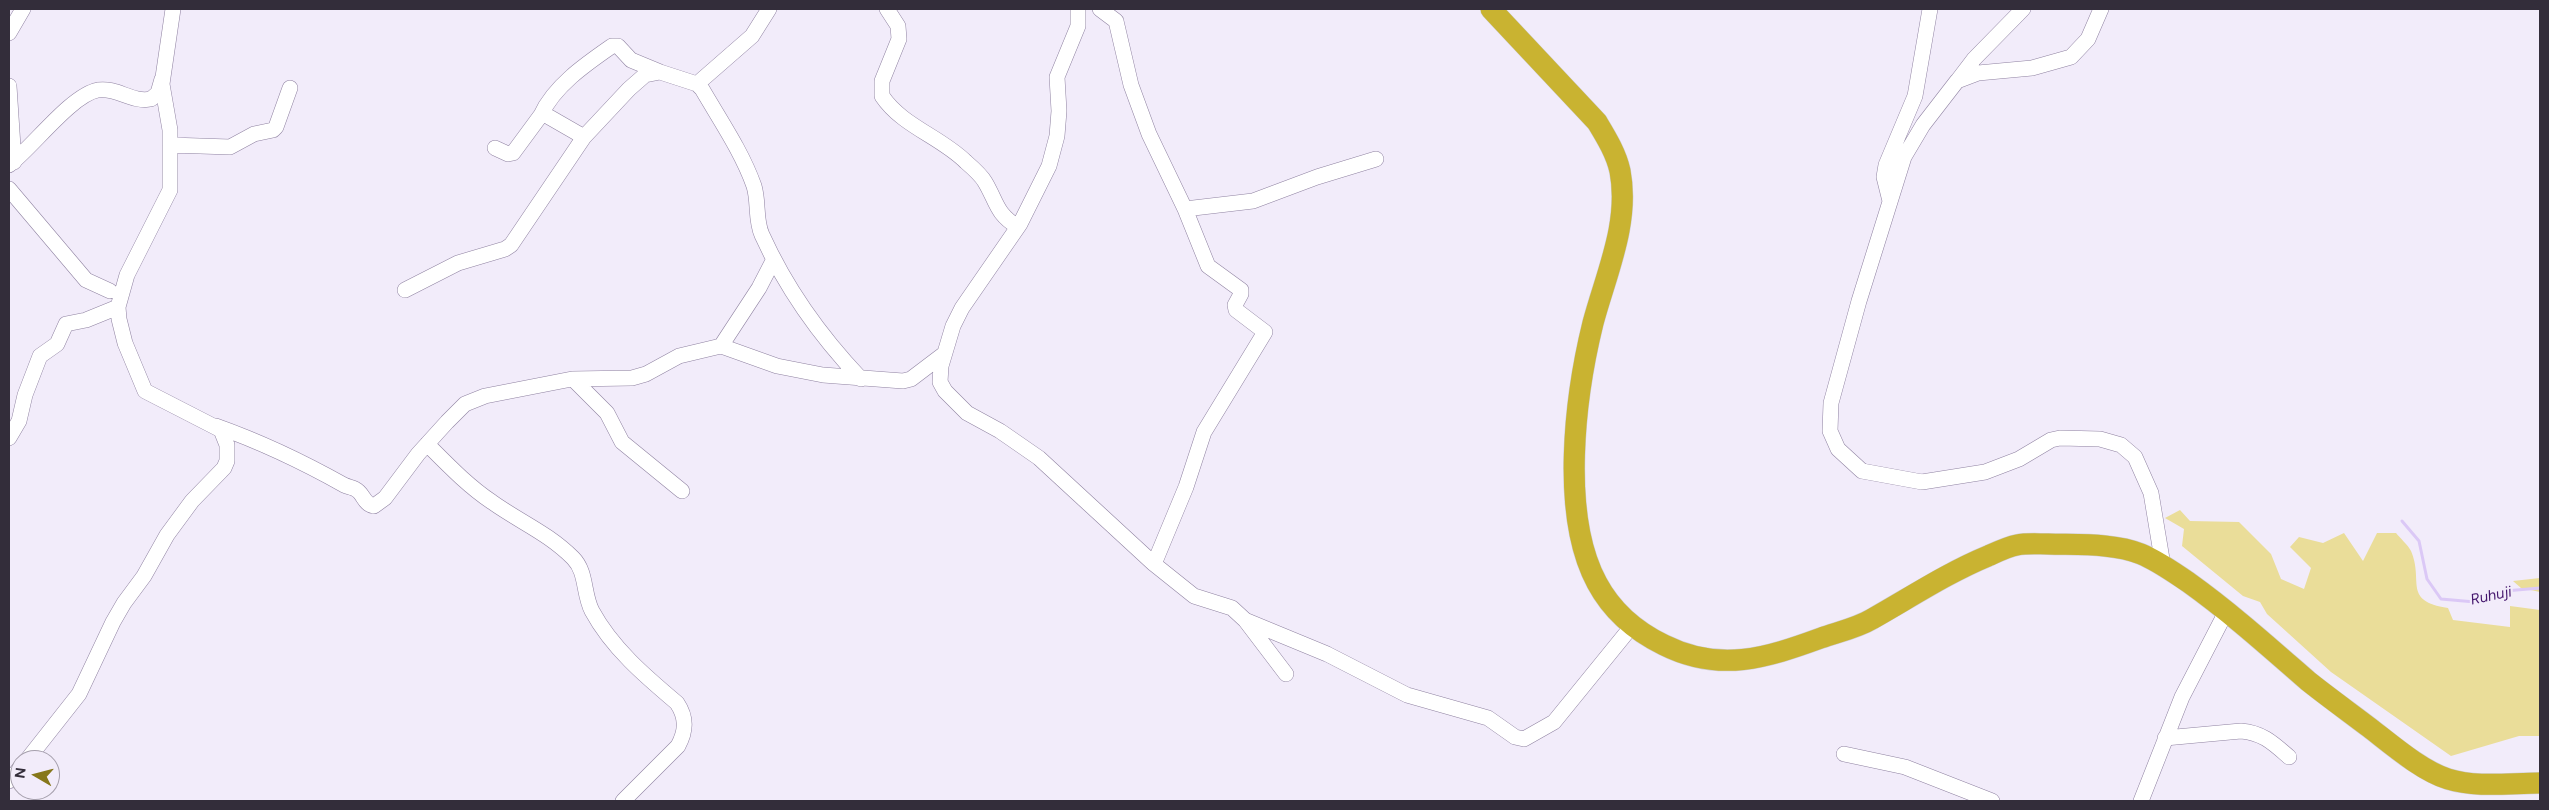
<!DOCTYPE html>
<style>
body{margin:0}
#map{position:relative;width:2549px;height:810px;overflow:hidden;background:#f2ecfa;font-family:Figtree,sans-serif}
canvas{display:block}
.frame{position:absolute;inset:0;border:10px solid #332d3a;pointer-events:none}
.north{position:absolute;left:10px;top:750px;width:50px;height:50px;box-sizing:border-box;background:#f2ecfa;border:1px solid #a6a0ad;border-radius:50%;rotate:278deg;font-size:14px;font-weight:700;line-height:20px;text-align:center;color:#332d3a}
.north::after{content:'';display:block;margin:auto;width:18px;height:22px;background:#86771b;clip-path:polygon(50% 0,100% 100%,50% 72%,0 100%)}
</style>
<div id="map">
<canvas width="2549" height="810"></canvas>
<div class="frame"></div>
<div class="north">N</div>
</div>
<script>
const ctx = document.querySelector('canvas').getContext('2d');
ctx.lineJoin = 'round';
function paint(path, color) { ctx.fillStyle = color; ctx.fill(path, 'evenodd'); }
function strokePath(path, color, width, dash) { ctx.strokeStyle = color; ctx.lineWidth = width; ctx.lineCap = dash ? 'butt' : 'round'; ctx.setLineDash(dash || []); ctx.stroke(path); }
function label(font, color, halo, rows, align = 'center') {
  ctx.font = font + ' Figtree,sans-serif'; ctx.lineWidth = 4.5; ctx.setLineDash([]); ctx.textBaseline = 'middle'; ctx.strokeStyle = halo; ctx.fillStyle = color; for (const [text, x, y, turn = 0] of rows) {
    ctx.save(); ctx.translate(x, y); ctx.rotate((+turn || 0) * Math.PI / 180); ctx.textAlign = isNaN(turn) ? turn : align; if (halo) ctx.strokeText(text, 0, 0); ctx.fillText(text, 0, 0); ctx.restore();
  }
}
const green = new Path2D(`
 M2180,510L2190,521L2239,522L2271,554L2281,579L2304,589L2311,568L2290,547L2299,537L2323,543L2344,533L2363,561L2377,533H2396C2400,538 2408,545 2411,551C2424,581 2402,601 2448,608L2453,620L2510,627V606L2540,610V736H2519L2451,756L2331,672L2267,614L2260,602L2243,596L2182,546L2184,529L2165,518Z
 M2540,578V592L2521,588L2513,581Z`);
const stream = new Path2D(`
 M2402,521L2419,541L2427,579L2441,599L2475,602L2505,591L2540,588`);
const minor = new Path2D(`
 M887,9L898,26L899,39L882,81V96C902,126 941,137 966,162C973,168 981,175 985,182C997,202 996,214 1018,227
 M1078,9V26L1057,77L1059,111L1057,136L1049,166L1020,224L962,308L953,326L941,366L940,382L945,391L967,413L1000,431L1039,458L1154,564L1194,596L1232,608L1245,620L1286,674
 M1100,9L1116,21L1131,85L1149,134L1185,209L1208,266L1241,290V294L1235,305L1236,310L1265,332L1204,432L1186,487L1154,564
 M2101,9L2088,39L2071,57L2032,68L1978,73L1957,81L1923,125L1904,157L1859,301L1831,403L1830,431L1838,449L1862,471L1922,482L1985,472L2019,459L2051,440L2060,438L2100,439L2121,445L2135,457L2151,493L2163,565
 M9,33L23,9
 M1958,80L1974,59L2023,9
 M697,84L752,36L769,9
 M9,86L14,162
 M541,115C554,86 586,64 612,46H618L631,60L660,72
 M170,145L230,147L254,134L273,130L276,127L290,88
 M495,148L508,154L513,153L541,115L544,114L584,137
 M9,165C32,148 71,95 98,90C117,87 132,103 151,99L158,93L162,79
 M9,189L86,280L110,291
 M1890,201L1884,177L1886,165L1915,96L1930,9
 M1185,209L1253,201L1317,177L1376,159
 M405,290L458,263L505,249L511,245L584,137L629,89L645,75L660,72L697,84L702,89C720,120 742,152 754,186C759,202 755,220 762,235C786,288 821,337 861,379
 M721,346L759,288L774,259
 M573,379L607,413L622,442L682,491
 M216,426C261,442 303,462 344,485C348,487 352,487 355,489C364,493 363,504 374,506L385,498L418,454L447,422L465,404L485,396L572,379L632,378L646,374L679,356L721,346L777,366L823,375L903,381L911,379L944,354
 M9,438L19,421L25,395L40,356L57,344L66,324L86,320L118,307
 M427,444C447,464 468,486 492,502C520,522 548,533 573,558C587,572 583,594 592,611C612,648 645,676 677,703C687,718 686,731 678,746L623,801
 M1247,621L1327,654L1407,695L1488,718L1515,737L1524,739L1554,722L1632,626
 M2165,738L2241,731C2263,733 2273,743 2289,757
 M1844,754L1905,767L1992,801
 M27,760L79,694L113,622L124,603L144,576L167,535L192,501L224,468L227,461V445L221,430L145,391L125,343L119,319L118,307L127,275L170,190V130L162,84L173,9
 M9,781L20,768
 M2141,801L2182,697L2227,610`);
const highway = new Path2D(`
 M1491,9L1597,122C1606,137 1616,153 1620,171C1630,223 1606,274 1593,323C1575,396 1560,515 1597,583C1612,611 1635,631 1664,645C1720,673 1766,658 1821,638C1838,632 1857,628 1872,619C1911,597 1947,573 1988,556C1997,552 2007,547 2017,545C2027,543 2038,544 2048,544C2078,545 2114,543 2141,554C2158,561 2173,572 2188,582C2230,612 2269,647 2308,681C2328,697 2349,712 2370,728C2392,745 2422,771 2448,779C2477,788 2510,783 2540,783`);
const waterNames = [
 ["Ruhuji",2491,596,-12]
];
paint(green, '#eadd99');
strokePath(stream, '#dbc8f6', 3);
strokePath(minor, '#8f82a1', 16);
strokePath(highway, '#cecdd0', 22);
strokePath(minor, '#fff', 15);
strokePath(highway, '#c9b331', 21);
label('italic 15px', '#45176d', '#f2ecfa', waterNames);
</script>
